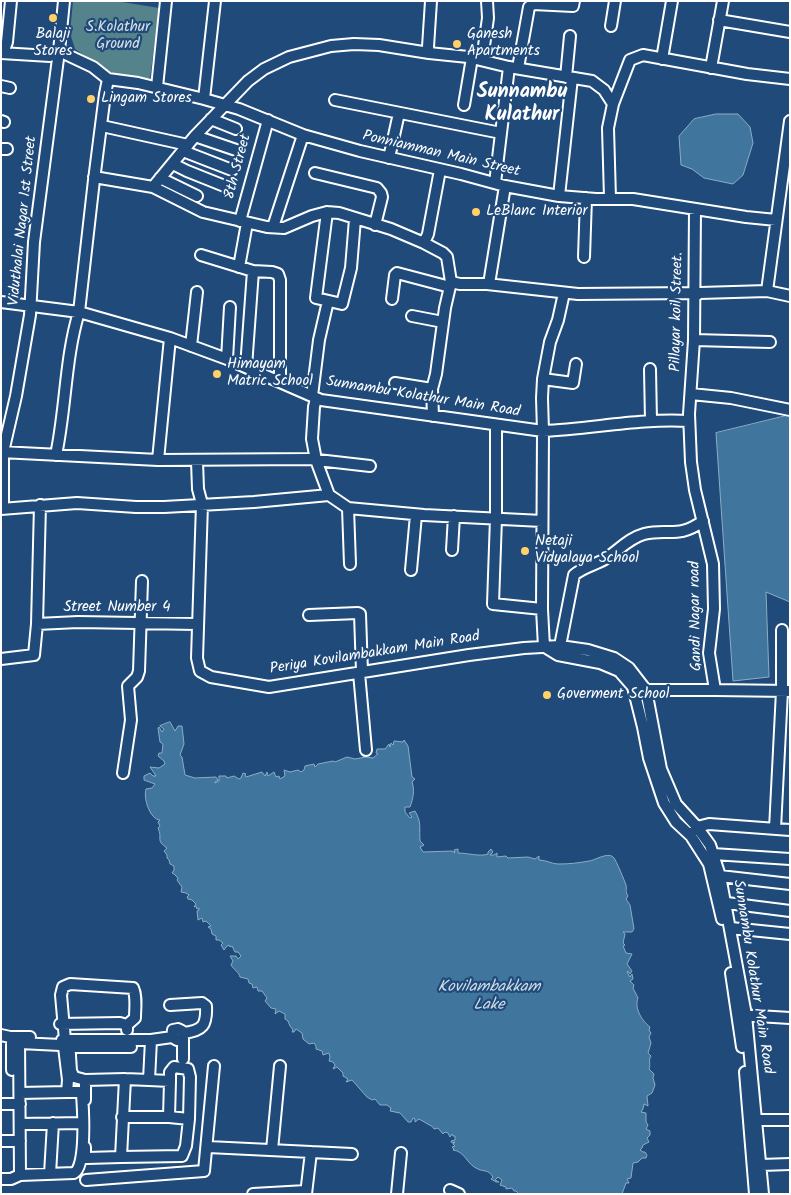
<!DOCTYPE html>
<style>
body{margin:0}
#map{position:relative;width:791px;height:1195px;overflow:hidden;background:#1f4a7a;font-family:Kalam,sans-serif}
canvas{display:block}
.frame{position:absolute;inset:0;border:2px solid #fff;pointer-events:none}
</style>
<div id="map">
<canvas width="791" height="1195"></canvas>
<div class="frame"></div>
</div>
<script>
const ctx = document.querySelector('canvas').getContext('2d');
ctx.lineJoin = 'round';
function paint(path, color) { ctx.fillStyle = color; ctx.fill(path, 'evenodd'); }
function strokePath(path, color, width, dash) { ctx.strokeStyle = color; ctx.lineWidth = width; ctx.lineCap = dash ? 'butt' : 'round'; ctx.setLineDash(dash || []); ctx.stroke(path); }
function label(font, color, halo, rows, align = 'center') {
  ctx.font = font + ' Kalam,sans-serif'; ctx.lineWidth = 4.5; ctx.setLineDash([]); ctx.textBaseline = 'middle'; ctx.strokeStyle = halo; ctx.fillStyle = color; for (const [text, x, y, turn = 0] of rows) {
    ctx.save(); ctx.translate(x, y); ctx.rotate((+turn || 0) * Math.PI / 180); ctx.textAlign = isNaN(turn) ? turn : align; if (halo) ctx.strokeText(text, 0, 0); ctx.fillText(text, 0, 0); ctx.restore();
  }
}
const green = new Path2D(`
 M73,1H116L159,8L150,79L108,72L75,49L70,33Z`);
const water = new Path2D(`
 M716,114H738L750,127L753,143L743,175L733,184L704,178L692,169L681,165L679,136L694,119Z
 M790,415V602L766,592L769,677L733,681L716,433Z
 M170,722L175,731L178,726H182L184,744L180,755L182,757L185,775L195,778L216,777L218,780L215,782V783L219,781V776H226L227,778L234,776L239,779L241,778L243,773L246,774L245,775L246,777L262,772L265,776L267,772L268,776L274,772L276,777L279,776L280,779L285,776L284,770L290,772L298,770L301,772L304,770L305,766L314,764L315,767L318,764L333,761L335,762L347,757L355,759L366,757L373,758L378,754L376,753L377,749H385L389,744L390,747L391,743L393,745L394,741L403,742L404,740L408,746L412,777L415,779L412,782C415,790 413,799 410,807H405V812L410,818L412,817L409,813L415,811C422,823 419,828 420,841L424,845L420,847L423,852L452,851L455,853L454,850L458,849V853C467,853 481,857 488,854V852L491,849L493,852L490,855H494L497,853V857L506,856L508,858L528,857L535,859L539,856V860C546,860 552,864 558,864C570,864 578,863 589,861C596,860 609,851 614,858C616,860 625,882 626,885C627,890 625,891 628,896L626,899L630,905L634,929L632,932H623L625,934L623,943L625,945L623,946L626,953L632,954L627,964L632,971L630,974L628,971L627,972L630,977L632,974L633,979L630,981L634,985L633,988L638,998C634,1008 642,1021 650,1027L649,1030L651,1033L649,1037L651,1043L648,1053L651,1056C648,1060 651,1065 649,1069L654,1074L653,1078L655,1085L652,1093L647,1096L648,1106L644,1104L643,1109L641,1112L646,1113V1122L648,1125L646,1129L650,1131V1135L647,1138L649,1142L643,1145L642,1148L640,1150L643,1152H645L647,1155L646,1158H642L638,1162L633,1163L631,1178L627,1179L629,1183H626L622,1194H519L516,1191H514L512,1188L506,1189V1187L500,1185L502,1180L498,1177L495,1180L499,1182H496L491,1179L493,1177C488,1169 484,1172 478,1169C467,1165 465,1151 453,1150L454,1149L452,1147L455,1146L453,1144L455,1142L452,1143L451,1141L455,1140V1136H453L452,1134L450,1137L448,1133L445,1132L443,1134L438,1128L434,1129L433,1127L419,1119L415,1122V1119L413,1118L411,1122H408L400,1113L390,1111L391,1108L387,1105H380L375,1099L372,1100L367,1097L352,1080L346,1082L348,1079L343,1076V1073L337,1067L333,1069L335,1065L333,1062L329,1061L330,1057L329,1053L323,1055L322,1051L316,1049V1046L314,1043L309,1044L303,1039L302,1033L296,1029L294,1032H292L293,1030L290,1026L288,1021L285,1019V1014L279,1011L275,1014L276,1009L271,1008L265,1001L267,998L262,991H258L257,987L253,988L252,984L249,983L248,979L240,977C239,972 234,970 231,965L233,961L230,956H236L238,959L241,956L238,952H235L232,946L230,947L229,945L227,946L224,950L221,945L223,943L219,940H216V936L212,934L211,929L208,927L211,926L206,921L203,922L202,918L198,920L197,911L199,910V908L197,909L196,906L194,907L196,904L192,900L188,899L187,897L189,895L186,893L181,892L182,887L177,880L178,878L174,874L172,873L174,870V866L170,864L169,860L167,858V855L164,851L167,848C155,840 163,839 158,828L160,826L158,822L160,820C151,820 143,800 146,789L152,788L155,784L144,780V776L150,773L153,776H156L150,767L159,768L165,764L164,761L158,756L159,753H162L163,744L160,742L158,728L159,727L162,732L164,729L160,726Z`);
const minor = new Path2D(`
 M64,1L59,51L93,67L108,79L105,94L94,180L79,312L170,338L227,359L321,400L543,431L542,609L544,647
 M431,1L428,47L429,53L468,57L509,67L592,81L604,90L613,104
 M719,20L790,32
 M611,26L615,1
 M1,53L50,56L59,51
 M3,53L7,42L11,1
 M662,59L672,1
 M482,60L488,18L487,1
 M518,68L529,7L533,4L573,6L574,1
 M711,68L723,1
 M566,77L570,36
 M108,79L138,83L204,99L239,109L303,135L360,151L461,174L505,186L559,196L596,199H633L746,217L776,220
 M1,86L10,88
 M157,87L166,1
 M204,99L215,1
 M335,100L501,133
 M464,105L472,58
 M211,119L236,129
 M1,121L4,122
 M102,126L188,145
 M195,136L239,151
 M1,149H7
 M183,151L232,170
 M389,158L399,113
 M173,164L187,171L227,187
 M315,173L377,188L381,193L382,197L375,225
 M94,177L153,187L203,212L267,227L284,228L312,216L327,212L339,213L391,229L424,243L443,253L447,257L451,282L460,284H487L578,294L694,293
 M160,178L197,196
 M495,183L509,67
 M153,187L195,136L248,81L264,69L289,57L331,46L354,44L379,45L429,53
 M559,196L572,78
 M610,198L608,128L613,104L630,60L643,55L747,74L790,79
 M327,212L316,298L342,304L351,268L355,219
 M240,221L268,120
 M273,227L303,135
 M424,243L428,234L440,170
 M201,255L253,271L246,367
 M584,257L586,198
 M239,267L247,223
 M253,271L272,272L278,274L280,280V382
 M489,284L505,186
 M767,291L790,121
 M564,293L558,320L550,342L543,379L542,398L543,431C592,429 640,418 689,421
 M695,296L700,293L767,291L790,296
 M392,299L395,275L397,273L450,287
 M1,302L79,312C65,358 66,408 56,455
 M412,316L443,322
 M694,340L770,342
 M191,346L197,292
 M227,359L230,307
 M650,369L651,421
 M543,379L573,383L576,364
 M395,383L432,389
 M691,394L731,398L790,410
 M312,396L319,340L328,301
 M316,398L314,407L312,439L316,460L329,495L348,508L424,515L542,521
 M433,416L432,389L436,374L445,308L451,282
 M496,425V518L493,604L542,609
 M1,452L158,460L309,459L370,466
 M158,460L170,338
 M197,461L198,489L202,504L197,658L200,671L211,677L269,687L469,655L524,648L560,646L588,650L614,658L629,668L646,690L661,769L676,804L697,827L710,845L720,876L746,1015L763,1194
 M3,508V452L16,396L30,315L34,242L59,51
 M348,508L350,564
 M1,509L77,503L136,507H164L254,502L329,495
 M452,550L454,516
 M411,570L416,515
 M309,615L358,613L360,614L362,672
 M37,624L78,622L197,624
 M560,646L574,575C583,567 595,565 605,559C618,551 629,538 644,534C668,528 678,539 703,521
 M545,647L558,655L600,663L619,671L633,687L643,727L649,758L664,803L676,822L691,836L709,864L722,919
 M1,659L34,655L37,624L40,505
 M359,673L366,750
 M646,690H715L709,653L714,609L713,564L695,490L691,462L689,414L694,340L695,209
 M715,690L790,691
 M123,773L131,720L128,686L137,677L139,671L142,581
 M775,829L782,691V630
 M694,831L697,827L709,824L790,830
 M713,854L790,859
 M720,876L790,884
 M727,903L790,911
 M731,928L790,934
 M731,973L742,1047
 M170,1005L202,1003L206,1006C207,1025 203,1031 183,1033
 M741,1015L790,1018
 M60,1024L120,1023L127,1025V1030
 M1,1035L10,1037H30
 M12,1037V1070
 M19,1039L20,1175
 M62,1040H151L172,1037
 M65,1040L61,995L63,987L70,984L133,988C137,996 135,1008 135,1018L127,1025
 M69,1040L71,1071L74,1077L85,1080V1100
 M177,1040L172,1037L173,1030L178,1029L182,1031L183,1034V1059
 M69,1047H131
 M745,1072L755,1194
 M85,1080L125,1079L149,1080
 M20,1093L67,1092
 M1,1104H20
 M122,1117H169L170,1081L149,1080L151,1040
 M169,1117L189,1119L190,1077L188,1069L174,1067L170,1072V1081
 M757,1120H790
 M20,1124L83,1123
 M1,1141H20
 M85,1147V1154L87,1158L121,1157L125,1079
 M208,1147L352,1154
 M272,1150L280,1066
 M121,1157L182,1156L186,1146L189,1119
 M761,1165L790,1164
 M50,1174L53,1123
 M1,1179H11L20,1175L74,1173C87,1167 83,1108 82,1094L79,1092H67L68,1080L64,1047L60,1045L20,1043
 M86,1180L204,1171L214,1066
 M450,1190L459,1194
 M253,1194L306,1191
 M306,1194L311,1152
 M397,1194L401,1153`);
const markers = [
 [53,18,5,"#ffd166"],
 [457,44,5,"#ffd166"],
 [91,99,5,"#ffd166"],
 [476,212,5,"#ffd166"],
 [217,374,5,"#ffd166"],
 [525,551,5,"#ffd166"],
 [547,695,5,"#ffd166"]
];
const parkNames = [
 ["S.Kolathur",118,28],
 ["Ground",118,45]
];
const poiNames = [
 ["Balaji",53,35,"center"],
 ["Stores",53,52,"center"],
 ["Ganesh",467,35],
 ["Apartments",467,52],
 ["Lingam Stores",101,99],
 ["LeBlanc Interior",486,212],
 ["Himayam",227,365],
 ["Matric School",227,382],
 ["Netaji",535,542],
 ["Vidyalaya School",535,559],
 ["Goverment School",557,695]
];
const streetNames = [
 ["Ponniamman Main Street",441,155,13],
 ["8th Street",239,167,-75],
 ["Viduthalai Nagar 1st Street",24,221,-84],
 ["Pillayar koil Street.",678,312,-89],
 ["Sunnambu Kolathur Main Road",423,398,9],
 ["Street Number 4",117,608],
 ["Gandi Nagar road",697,616,-91],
 ["Periya Kovilambakkam Main Road",375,654,-9],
 ["Sunnambu Kolathur Main Road",752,977,81]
];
const waterNames = [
 ["Kovilambakkam",489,988],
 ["Lake",489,1006]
];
const districtNames = [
 ["Sunnambu",522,94],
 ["Kulathur",522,117]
];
paint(green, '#55838b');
paint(water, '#40769d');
strokePath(water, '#8cadc4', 1);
strokePath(minor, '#fff', 14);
strokePath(minor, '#1f4a7a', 10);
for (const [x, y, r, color] of markers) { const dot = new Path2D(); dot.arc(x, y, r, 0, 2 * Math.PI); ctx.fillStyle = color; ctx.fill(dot); strokePath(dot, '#1f4a7a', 2); }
label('15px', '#d4e0e2', '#1f4a7a', parkNames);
label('15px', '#fff', '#1f4a7a', poiNames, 'left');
label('15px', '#fff', '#1f4a7a', streetNames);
label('italic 16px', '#cfdde6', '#1f4a7a', waterNames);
label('bold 20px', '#fff', '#1f4a7a', districtNames);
</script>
